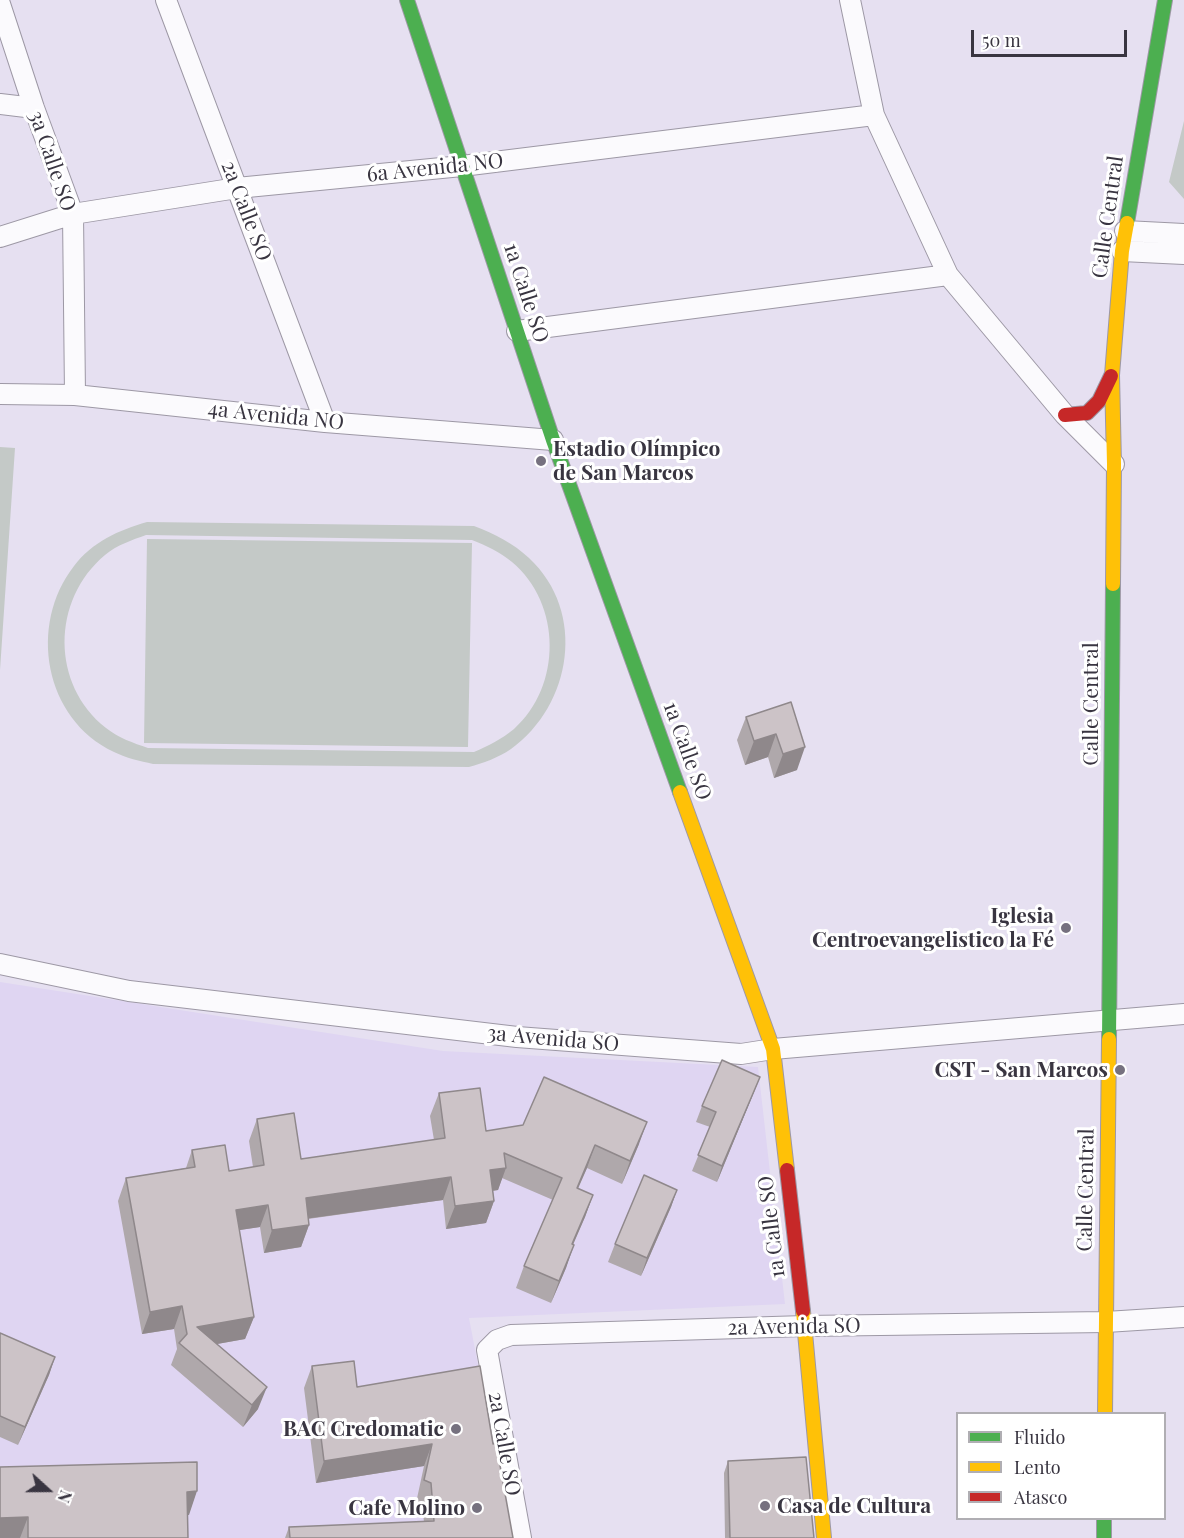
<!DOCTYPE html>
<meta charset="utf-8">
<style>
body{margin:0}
#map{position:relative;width:1184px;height:1538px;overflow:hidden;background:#e6e0f1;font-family:"Playfair Display",serif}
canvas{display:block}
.legend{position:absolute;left:956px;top:1412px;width:210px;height:108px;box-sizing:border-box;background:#fff;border:2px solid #b0aeb3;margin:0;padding:8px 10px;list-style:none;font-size:18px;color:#393541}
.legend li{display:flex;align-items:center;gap:12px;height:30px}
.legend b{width:30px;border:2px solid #b0aeb3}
.north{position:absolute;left:18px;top:1460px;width:60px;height:60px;-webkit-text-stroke:4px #fff;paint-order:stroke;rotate:111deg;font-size:16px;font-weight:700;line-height:24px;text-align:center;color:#393541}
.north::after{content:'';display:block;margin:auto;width:21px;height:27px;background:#393541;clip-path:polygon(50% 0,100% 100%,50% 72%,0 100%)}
.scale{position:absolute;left:971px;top:30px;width:156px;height:27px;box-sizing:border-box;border:3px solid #393541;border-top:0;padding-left:8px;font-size:18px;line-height:21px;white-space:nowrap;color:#393541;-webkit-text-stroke:4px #fff;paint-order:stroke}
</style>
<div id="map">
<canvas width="1184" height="1538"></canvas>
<ul class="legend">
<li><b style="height:8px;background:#4caf50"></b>Fluido</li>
<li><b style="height:8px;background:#ffc107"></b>Lento</li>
<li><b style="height:8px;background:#c62828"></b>Atasco</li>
</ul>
<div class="north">N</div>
<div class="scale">50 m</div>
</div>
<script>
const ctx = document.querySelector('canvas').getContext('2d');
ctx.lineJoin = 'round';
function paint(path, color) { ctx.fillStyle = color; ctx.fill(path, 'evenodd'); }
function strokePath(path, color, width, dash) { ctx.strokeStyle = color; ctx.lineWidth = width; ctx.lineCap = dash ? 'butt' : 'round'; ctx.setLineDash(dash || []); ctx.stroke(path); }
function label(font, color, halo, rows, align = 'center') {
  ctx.font = font + ' "Playfair Display",serif'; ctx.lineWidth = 6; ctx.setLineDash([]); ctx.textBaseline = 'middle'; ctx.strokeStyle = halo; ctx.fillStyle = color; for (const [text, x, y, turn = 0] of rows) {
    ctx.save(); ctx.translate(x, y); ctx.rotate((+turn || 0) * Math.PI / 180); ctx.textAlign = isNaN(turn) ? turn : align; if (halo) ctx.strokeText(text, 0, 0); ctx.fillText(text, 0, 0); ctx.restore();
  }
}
const built = new Path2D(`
 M0,982L443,1051L758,1067L785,1304L469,1318L511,1538H0Z`);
const green = new Path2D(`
 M1184,121V199L1169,182Z
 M0,447L15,448L0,670Z
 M147,522L474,526C495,534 513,543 529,558C587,612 572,705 511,749C498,758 483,763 469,767L153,764C140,761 126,758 114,752C44,719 28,625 74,566C92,542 119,530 147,522ZM146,535L472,540C487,546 500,552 512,562C562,604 562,686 514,729C502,739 488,746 474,752L148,748C133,743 119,738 106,728C51,685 51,600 105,555C117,545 132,540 146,535Z
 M147,539L472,543L468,747L144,743Z`);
const street = new Path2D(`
 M166,0L325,422
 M850,0L874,115L948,275L1065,415L1114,464
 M0,4L34,108L73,214L75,395
 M0,104L34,108
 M1125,231L1184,234
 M0,237L73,214L237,188L462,166L874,115
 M1122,251L1184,254
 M517,331L948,275
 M0,394L75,395L325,422L553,440
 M0,964L129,991L517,1037L741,1054L773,1049L1184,1014
 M521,1538L487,1350L497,1340L511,1335L805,1326L1106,1322L1184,1317`);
const fast = new Path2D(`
 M407,0L553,440L680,792
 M1127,223L1165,0
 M1109,1039L1113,584
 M1104,1518V1538`);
const slow = new Path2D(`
 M1113,584L1114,464L1112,375L1122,251L1127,223
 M680,792L773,1049L787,1170
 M803,1311L824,1538
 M1105,1414L1109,1039`);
const jam = new Path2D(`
 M1065,415L1087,413L1099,401L1111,376
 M787,1170L803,1311`);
const wall = new Path2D(`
 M791,702L797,770L774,778L768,757L745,765L737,740L746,717Z
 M760,1077L754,1092L717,1182L692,1171L710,1127L696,1122L702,1106Z
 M439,1093L486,1131L639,1144L622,1184L587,1168L578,1189L593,1195L585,1217L573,1245L566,1268L551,1303L516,1288L524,1266L553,1200L502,1178L498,1190L493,1191L494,1201L486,1223L446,1229L443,1200L308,1219L309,1225L301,1247L264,1253L260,1227L239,1230L254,1317L245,1339L217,1344L258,1409L243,1427L171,1365L177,1349L174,1329L142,1334L118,1201L126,1178L186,1168L192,1150L229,1171L253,1167L249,1141L257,1119L301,1159L434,1140L430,1116Z
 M677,1190L671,1207L641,1276L608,1262L615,1244Z
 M0,1333L55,1357L49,1375L18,1445L0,1437Z
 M312,1366L357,1387L493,1444L513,1538H285L289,1527L424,1522L422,1505L416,1503L424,1466L316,1483L304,1388Z
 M728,1461L814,1538H725L724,1473Z
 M0,1467L189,1515H187L188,1538H0Z`);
const shadedWall = new Path2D(`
 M776,734L768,757L745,765L754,741Z
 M805,747L797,770L774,778L783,754Z
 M760,1077L754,1092L717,1182L722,1166Z
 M647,1122L639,1144L622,1184L630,1161Z
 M595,1145L587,1168L568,1210L577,1188Z
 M506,1168L498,1190L481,1192L490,1170Z
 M451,1177L443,1200L297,1220L306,1198Z
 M677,1190L671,1207L641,1276L647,1258Z
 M593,1195L585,1217L563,1267L572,1244Z
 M494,1201L486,1223L446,1229L455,1206Z
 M268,1205L260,1227L227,1232L236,1210Z
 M309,1225L301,1247L264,1253L272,1230Z
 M574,1245L566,1268L551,1303L559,1281Z
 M182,1306L174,1329L142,1334L150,1312Z
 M254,1317L245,1339L189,1349L197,1327Z
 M55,1357L49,1375L18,1445L25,1427Z
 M267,1387L258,1409L243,1427L252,1405Z
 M432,1444L424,1466L316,1483L324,1461Z
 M197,1491L189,1515H178L187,1492Z
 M28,1517L20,1538H0V1518Z`);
const building = new Path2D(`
 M791,702L805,747L783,754L776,734L754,741L746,717Z
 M722,1060L760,1077L722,1166L698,1155L716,1112L702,1106Z
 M544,1077L647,1122L630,1161L595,1145L577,1188L593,1195L572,1244L574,1245L559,1281L524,1266L562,1178L504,1153L506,1168L490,1170L494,1201L455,1206L451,1177L306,1198L309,1225L272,1230L268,1205L236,1210L254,1317L197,1327L267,1387L252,1405L179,1343L187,1334L182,1306L150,1312L126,1178L195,1167L192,1150L225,1145L229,1171L264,1165L257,1119L294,1113L301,1159L445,1138L439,1093L480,1088L486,1131L523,1125Z
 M644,1175L677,1190L647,1258L615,1244Z
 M0,1333L55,1357L25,1427L0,1416Z
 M354,1361L357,1387L480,1366L493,1444L496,1443L513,1538H290L289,1527L434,1521L431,1483L424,1480L432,1444L324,1461L312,1366Z
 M806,1457L814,1538H730L728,1461Z
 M197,1462V1491L187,1492L188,1538H28V1517L0,1518V1467Z`);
const markers = [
 [541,461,6,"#76717f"],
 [1066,928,6,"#76717f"],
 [1120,1070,6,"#76717f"],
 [456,1429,6,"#76717f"],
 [765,1506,6,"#76717f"],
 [477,1508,6,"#76717f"]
];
const streetNames = [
 ["3a Calle SO",52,161,71],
 ["6a Avenida NO",435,168,-6],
 ["2a Calle SO",246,211,69],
 ["Calle Central",1108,217,-82],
 ["1a Calle SO",526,293,72],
 ["4a Avenida NO",276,416,6],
 ["Calle Central",1091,704,-90],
 ["1a Calle SO",687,751,70],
 ["3a Avenida SO",553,1039,5],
 ["Calle Central",1086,1190,-89],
 ["1a Calle SO",772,1227,-97],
 ["2a Avenida SO",794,1327,-1],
 ["2a Calle SO",504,1444,80]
];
const poiNames = [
 ["Estadio Olímpico",553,449,"left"],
 ["de San Marcos",553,473,"left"],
 ["Iglesia",1054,916],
 ["Centroevangelistico la Fé",1054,940],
 ["CST - San Marcos",1108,1070],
 ["BAC Credomatic",444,1429],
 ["Casa de Cultura",777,1506,"left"],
 ["Cafe Molino",465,1508]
];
paint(built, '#dfd5f2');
paint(green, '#c4c9c7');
strokePath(street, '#9d98a5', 22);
strokePath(fast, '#9d98a5', 16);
strokePath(slow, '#9d98a5', 16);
strokePath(jam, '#9d98a5', 16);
strokePath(street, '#fbfafd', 20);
strokePath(fast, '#4caf50', 14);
strokePath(slow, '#ffc107', 14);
strokePath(jam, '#c62828', 14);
paint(wall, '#afa8ab');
paint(shadedWall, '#8f888b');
paint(building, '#ccc3c7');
strokePath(building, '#8f888b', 1.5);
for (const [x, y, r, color] of markers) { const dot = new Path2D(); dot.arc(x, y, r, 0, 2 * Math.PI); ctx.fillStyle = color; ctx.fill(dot); strokePath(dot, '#fff', 2); }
label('21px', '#393541', '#fff', streetNames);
label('bold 21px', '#393541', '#fff', poiNames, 'right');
</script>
